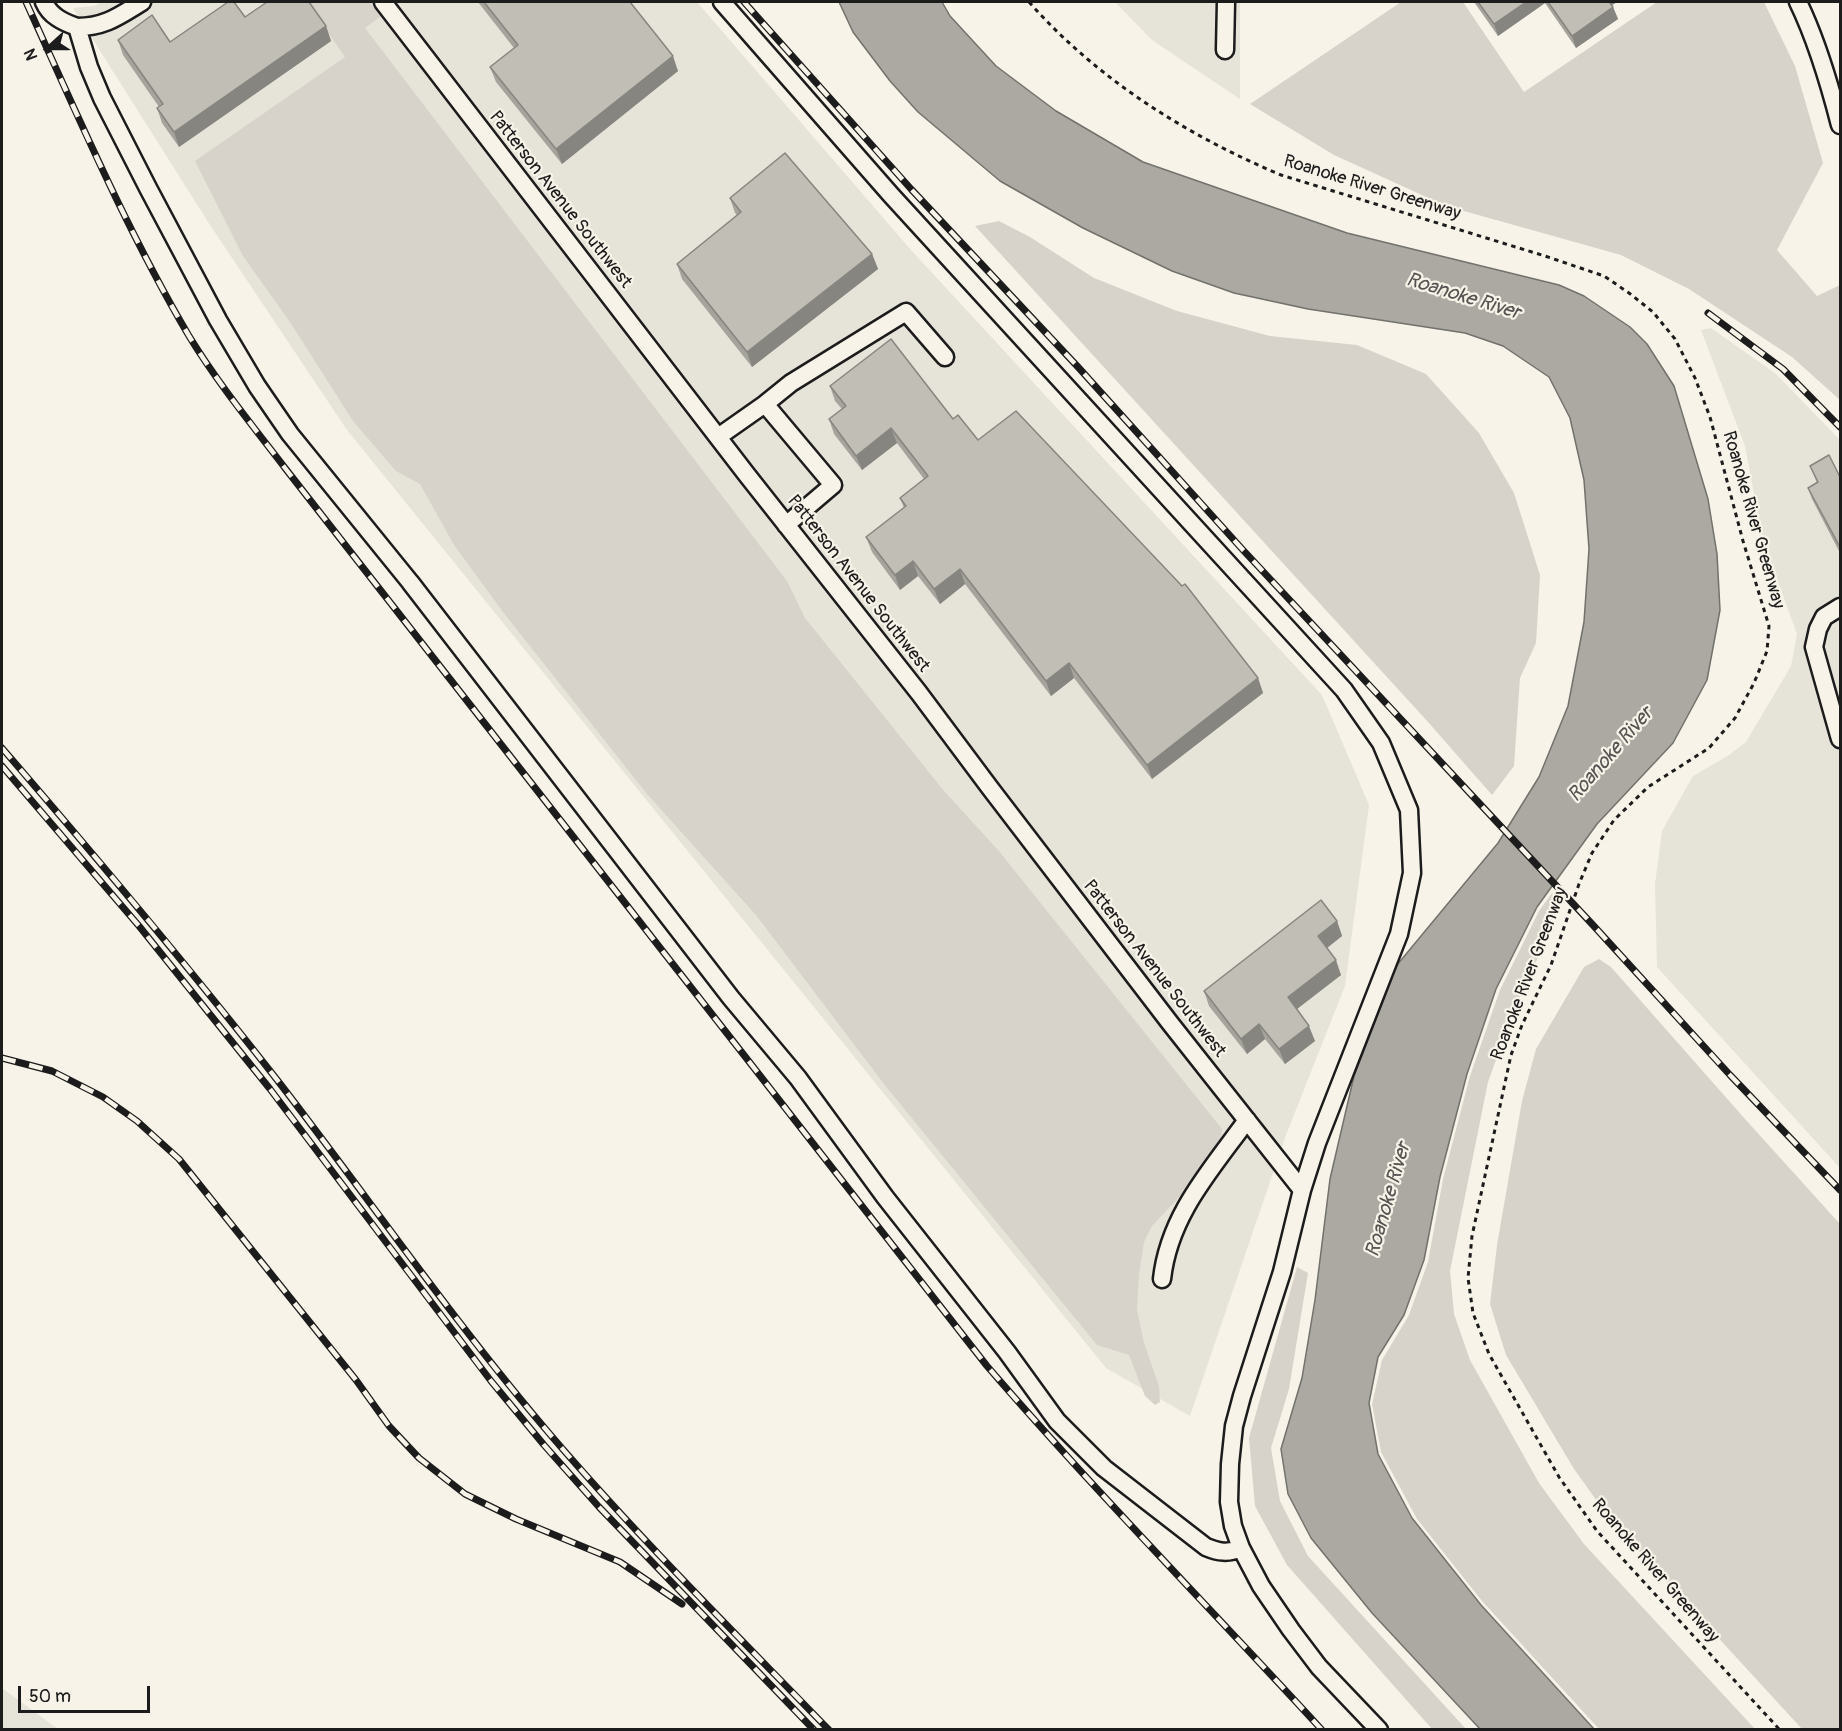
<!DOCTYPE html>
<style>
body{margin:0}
#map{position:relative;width:1842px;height:1731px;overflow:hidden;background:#f7f3e8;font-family:Pangolin,sans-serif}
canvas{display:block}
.frame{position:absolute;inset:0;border:3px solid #1c1c1c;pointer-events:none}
.north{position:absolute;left:18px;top:18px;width:60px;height:60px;-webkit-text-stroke:4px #f7f3e8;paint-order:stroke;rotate:249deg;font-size:16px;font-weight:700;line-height:24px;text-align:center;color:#1c1c1c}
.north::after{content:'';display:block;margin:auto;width:21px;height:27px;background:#1c1c1c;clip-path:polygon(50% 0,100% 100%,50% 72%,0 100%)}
.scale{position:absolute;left:18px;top:1686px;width:132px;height:27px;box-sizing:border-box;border:3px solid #1c1c1c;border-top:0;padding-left:8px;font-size:18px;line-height:21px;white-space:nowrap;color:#1c1c1c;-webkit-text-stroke:4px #f7f3e8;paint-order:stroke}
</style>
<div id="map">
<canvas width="1842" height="1731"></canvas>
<div class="frame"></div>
<div class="north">N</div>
<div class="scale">50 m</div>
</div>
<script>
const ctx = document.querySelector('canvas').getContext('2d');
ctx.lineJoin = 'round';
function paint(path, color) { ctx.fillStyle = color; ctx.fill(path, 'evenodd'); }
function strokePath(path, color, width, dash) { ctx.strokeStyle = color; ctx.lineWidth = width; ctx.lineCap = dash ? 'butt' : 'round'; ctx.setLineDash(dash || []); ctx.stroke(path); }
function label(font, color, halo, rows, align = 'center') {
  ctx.font = font + ' Pangolin,sans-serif'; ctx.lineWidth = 4.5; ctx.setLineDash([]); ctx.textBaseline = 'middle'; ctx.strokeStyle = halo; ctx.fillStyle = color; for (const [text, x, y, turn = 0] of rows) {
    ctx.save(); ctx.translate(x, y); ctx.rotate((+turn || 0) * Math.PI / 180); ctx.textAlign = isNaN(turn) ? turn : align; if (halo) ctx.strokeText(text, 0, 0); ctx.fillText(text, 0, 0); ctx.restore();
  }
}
const built = new Path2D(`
 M102,2H697L911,250L1322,695L1369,805L1345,986L1286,1135L1190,1416L1106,1368L347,430L210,225L73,8L94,6Z
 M1115,2H1240V99L1152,40Z
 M1711,328L1776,374L1840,440V1168L1657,967L1655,884L1662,831L1693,776L1729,755L1746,742L1791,666L1797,634L1762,537L1745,446L1701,330Z
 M2,1688L58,1729H2Z`);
const green = new Path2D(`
 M307,2H370L381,16L365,28L787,581L805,618L944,791L998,850L1222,1129L1221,1142L1193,1182L1152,1226L1144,1242L1139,1274L1137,1310L1144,1343L1159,1386L1160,1402L1155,1405L1145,1396L1129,1355L1097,1345L884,1084L756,915L647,794L503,612L454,545L420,484L396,471L353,421L290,322L243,256L195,161L345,57Z
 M1401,2H1463L1524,92L1657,2H1764L1795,66L1823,163L1777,250L1817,296L1840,285V400L1792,357L1689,289L1621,255L1446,206L1334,155L1250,104Z
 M999,221L1030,237L1094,278L1177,311L1270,336L1357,345L1426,374L1479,433L1514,493L1540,575L1536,643L1520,678L1514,766L1492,795L1428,722L975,226Z
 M1552,893L1559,901L1545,942L1513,1013L1488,1082L1450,1271L1454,1314L1470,1360L1539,1483L1584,1544L1755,1729H1599L1482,1601L1417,1519L1381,1452L1372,1404L1382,1360L1409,1315L1428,1262L1443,1179L1470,1076L1500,990L1539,911Z
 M1599,959L1611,967L1745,1119L1840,1224V1729H1802L1612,1522L1574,1469L1506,1355L1490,1304L1497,1245L1522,1101L1536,1049L1584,967Z
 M1297,1267L1308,1273L1289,1389L1271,1448L1280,1501L1308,1556L1466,1729H1432L1287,1565L1255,1506L1249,1438Z`);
const water = new Path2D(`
 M839,2H942L950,16L996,66L1056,111L1143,162L1347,233L1559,285L1584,296L1630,327L1647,344L1674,386L1708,499L1717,554L1720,610L1707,680L1673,743L1597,824L1537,907L1496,989L1467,1074L1440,1177L1424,1260L1404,1315L1378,1357L1369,1403L1378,1454L1412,1518L1481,1605L1594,1729H1480L1372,1613L1311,1538L1288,1494L1281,1449L1302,1378L1315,1300L1330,1179L1354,1076L1397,965L1498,843L1539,777L1568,706L1584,622L1589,549L1584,480L1570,418L1549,377L1503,346L1465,333L1308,309L1234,293L1172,271L1083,228L1000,181L918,112L890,81L853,32Z`);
const path = new Path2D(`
 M1029,2C1097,79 1186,135 1281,175L1545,256L1604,276L1629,293L1653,312L1675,339L1695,378L1710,417L1743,541L1769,626L1767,651L1754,683L1735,718L1709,748L1648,787L1614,820L1592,853L1579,884L1551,965L1522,1025L1511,1055L1472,1236L1468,1278L1473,1313L1489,1354L1559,1477L1597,1531L1780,1730`);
const minor = new Path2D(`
 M44,2C50,16 63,22 77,27L89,67L102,98L148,188L218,320L257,386L290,434L410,582L731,998L798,1078L885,1197L1007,1352L1057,1421L1104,1468L1206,1547C1218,1552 1228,1554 1241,1548
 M383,2L747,475L919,693L990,788L1170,1023L1302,1190
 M722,2L891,195L1344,690L1381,743L1409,810L1412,873L1399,934L1317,1143L1302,1190L1282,1272L1242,1396L1234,1426L1230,1464L1229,1502L1233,1526L1241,1548L1261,1586L1291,1630L1319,1667L1379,1730
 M1798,2C1817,41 1829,82 1840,125
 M77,27C105,27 119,16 142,2
 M1225,50L1226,2
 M765,404L791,383L906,312L945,357
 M718,437L765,404L833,485L786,525
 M1840,607L1824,617L1818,629L1814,647L1840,739
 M1162,1279C1169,1215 1211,1170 1247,1120`);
const rail = new Path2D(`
 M26,2C77,114 126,229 189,336C217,382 252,425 285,468L987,1366C1095,1491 1210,1608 1322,1730
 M744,2L911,189L1078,367L1243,550L1592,924L1730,1075L1840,1190
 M1708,313L1783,369L1840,427
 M2,748C96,857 189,967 278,1081C370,1200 456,1325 554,1439C641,1540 736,1634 829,1730
 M2,766L139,926L270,1089L491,1381L544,1445L599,1507L814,1730
 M2,1058L52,1071L103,1097L137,1121L179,1159L356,1380L389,1426L419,1458L465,1494L516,1519L620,1562L682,1604`);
const wall = new Path2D(`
 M478,2H630L678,71L562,164L496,82L490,67L514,48Z
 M1474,2H1617L1612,5L1618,19L1576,48L1545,3L1498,36Z
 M245,17L326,26L331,41L179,147L162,123L157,108L159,107L123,55L118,40L170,42Z
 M730,198L872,254L878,269L752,367L682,279L677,264L737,215L735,213Z
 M830,386L953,419L1258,678L1263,693L1152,779L1074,678L1051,696L965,584L940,604L918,576L900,590L872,552L866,537L904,508L900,498L924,479L897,443L862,470L834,434L829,419L842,409L835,401Z
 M1810,466L1840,477V553L1812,499L1808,488L1817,483Z
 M1337,921L1342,936L1327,948L1341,975L1297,1009L1315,1041L1285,1064L1265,1039L1247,1054L1209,1006L1204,991Z`);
const shadedWall = new Path2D(`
 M1526,2H1545V3L1498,36L1494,24Z
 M1607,2H1617L1609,7Z
 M1613,7L1618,19L1576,48L1572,36Z
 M326,26L331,41L179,147L174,132Z
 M673,56L678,71L562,164L556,149Z
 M872,254L878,269L752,367L747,352Z
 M891,428L897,443L862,470L856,456Z
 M913,561L918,576L900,590L895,575Z
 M960,569L965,584L940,604L934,589Z
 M1069,663L1074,678L1051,696L1046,681Z
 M1258,678L1263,693L1152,779L1147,765Z
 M1337,921L1342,936L1323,951L1318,936Z
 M1336,960L1341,975L1293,1012L1288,997Z
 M1259,1024L1265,1039L1247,1054L1241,1039Z
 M1309,1026L1315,1041L1285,1064L1279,1049Z`);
const building = new Path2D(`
 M228,2H234L245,17L267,2H309L326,26L174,132L157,108L163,104L118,40L152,15L170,42Z
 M484,2H630L673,56L556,149L490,67L518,45Z
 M1478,2H1526L1494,24Z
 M1548,2H1609L1613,7L1572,36Z
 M785,153L872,254L747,352L677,264L741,212L730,198Z
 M891,339L953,419L958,415L978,440L1016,411L1182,586L1185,584L1258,678L1147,765L1069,663L1046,681L960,569L934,589L913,561L895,575L866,537L906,506L900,498L928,476L891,428L856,456L829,419L846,406L830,386Z
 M1829,455L1840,477V547L1808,488L1818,482L1810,466Z
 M1321,900L1337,921L1318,936L1336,960L1288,997L1309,1026L1279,1049L1259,1024L1241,1039L1204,991Z`);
const streetNames = [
 ["Roanoke River Greenway",1372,188,17],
 ["Patterson Avenue Southwest",560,200,52],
 ["Roanoke River Greenway",1753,520,74],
 ["Patterson Avenue Southwest",858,584,52],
 ["Patterson Avenue Southwest",1154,969,52],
 ["Roanoke River Greenway",1530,974,-69],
 ["Roanoke River Greenway",1655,1571,49]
];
const waterNames = [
 ["Roanoke River",1463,297,17],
 ["Roanoke River",1611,755,-49],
 ["Roanoke River",1389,1200,-74]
];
paint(built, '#e6e3d9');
paint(green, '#d7d3cb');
paint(water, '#aca9a2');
strokePath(water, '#72716c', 1.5);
strokePath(minor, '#1c1c1c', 21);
strokePath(path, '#1c1c1c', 3, [4.5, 4.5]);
strokePath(minor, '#f7f3e8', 16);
strokePath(rail, '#1c1c1c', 7);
strokePath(rail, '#f7f3e8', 4.5, [14]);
paint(wall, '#a5a39c');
paint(shadedWall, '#86857f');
paint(building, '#c0beb5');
strokePath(building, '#86857f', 1.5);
label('18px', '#1c1c1c', '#f7f3e8', streetNames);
label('italic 20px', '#565452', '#f7f3e8', waterNames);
</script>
